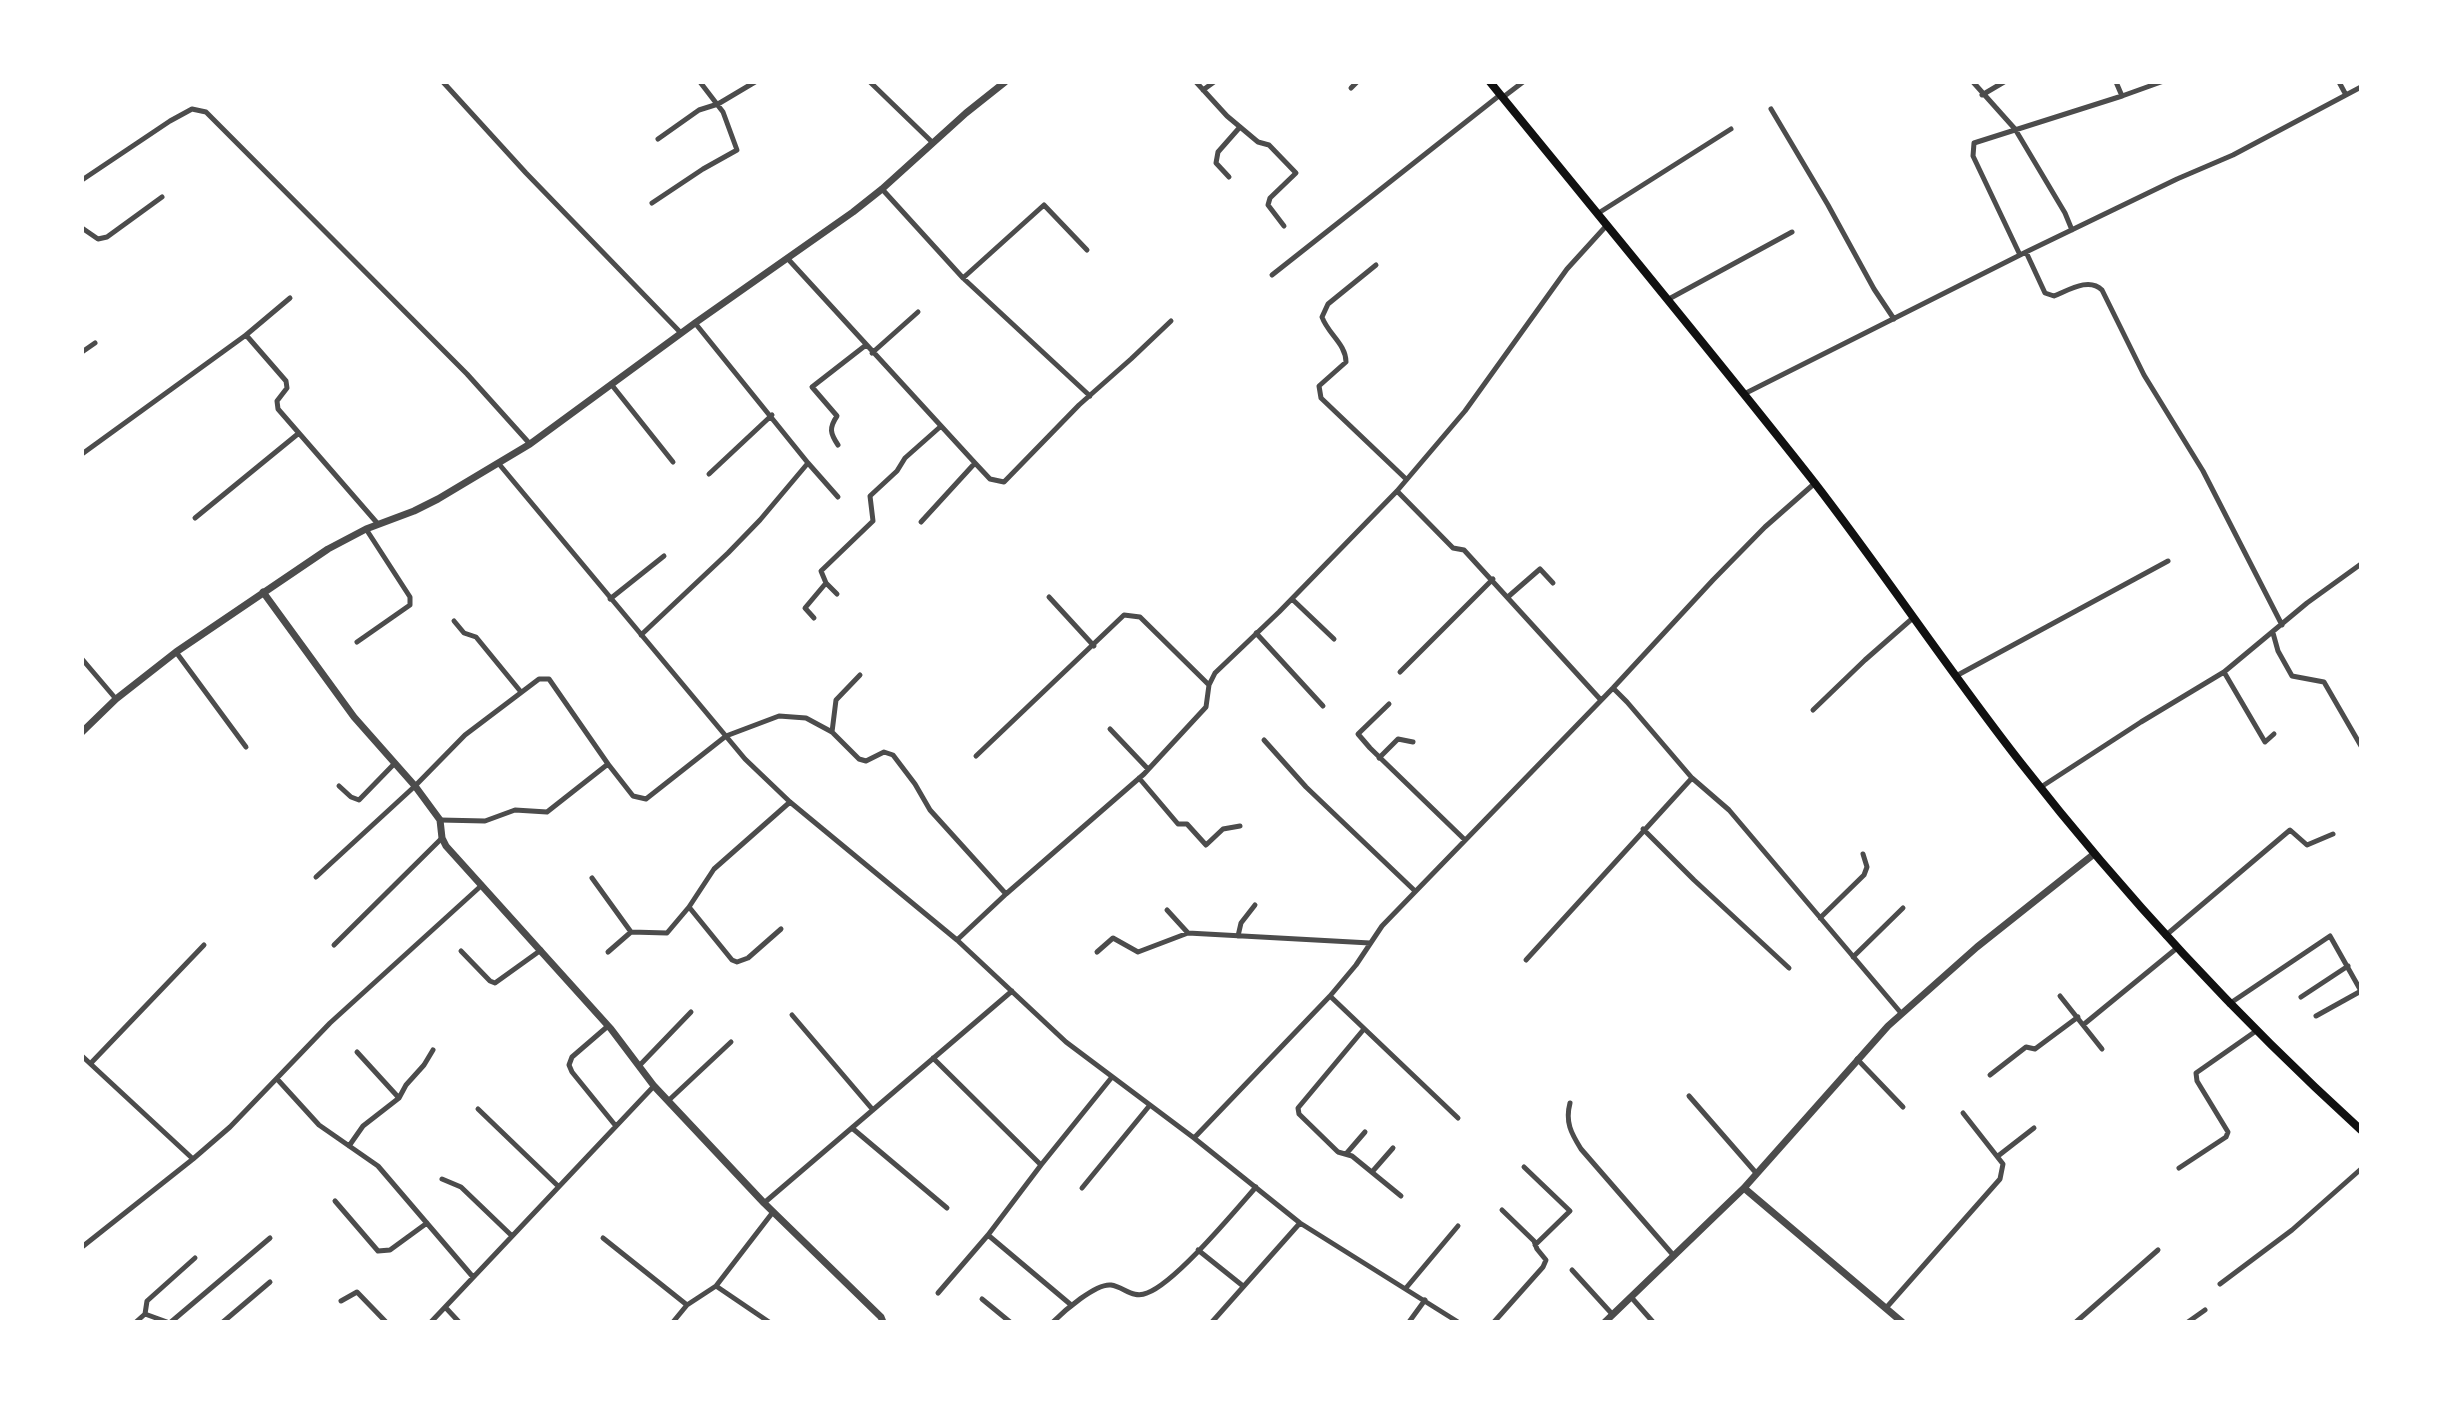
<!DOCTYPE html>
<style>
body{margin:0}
#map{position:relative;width:2443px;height:1404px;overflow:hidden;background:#fff;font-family:"Crimson Pro",serif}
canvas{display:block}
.frame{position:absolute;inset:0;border:84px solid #fff;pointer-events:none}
</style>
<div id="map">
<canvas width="2443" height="1404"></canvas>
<div class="frame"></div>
</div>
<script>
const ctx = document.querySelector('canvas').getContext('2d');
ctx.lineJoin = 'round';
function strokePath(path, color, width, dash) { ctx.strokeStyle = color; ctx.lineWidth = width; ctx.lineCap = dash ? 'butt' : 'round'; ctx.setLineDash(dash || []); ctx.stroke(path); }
const minor = new Path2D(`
 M443,82L526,173L681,333
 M870,82L932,142
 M1196,82L1227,116L1258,142L1269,145L1296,173L1270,198L1268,205L1284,226
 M1973,82L2015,129L2065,213L2072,230
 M2339,82L2346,95
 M1351,88L1357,82
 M1203,90L1214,82
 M1982,95L2004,82
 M2122,96L2161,82
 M1502,98L1523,82
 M1771,109L1828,205L1874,289L1894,319
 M658,139L699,110L718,104L755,82
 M1229,177L1216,163L1218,152L1240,127
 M82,180L170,121L192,109L206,112L467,374L530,444
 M882,189L963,278L1090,396
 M652,203L703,169L737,150L723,112L700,82
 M1597,214L1731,129
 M82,228L98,239L107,237L162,197
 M2026,252L2045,293L2054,296C2069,290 2089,277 2102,290L2144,375L2203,471L2282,625
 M2020,255L1973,156L1974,143L2122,96L2116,82
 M788,259L975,463L990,479L1004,482L1079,405L1131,359L1171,321
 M1376,265L1328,304L1322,317C1328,334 1346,344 1346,362L1319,386L1321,398L1406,479
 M1272,275L1500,95
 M963,278L1044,205L1087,250
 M1667,300L1792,232
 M246,335L286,381L287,388L277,401L278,409L378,524
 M82,352L95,343
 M872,353L918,312
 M611,384L673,462
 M1744,394L2026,252L2177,179L2233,155L2361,87
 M838,445C830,433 829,428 837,416L812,387L866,345
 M82,454L246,335L290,298
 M808,463L838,497
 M499,464L745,759L790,802L957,940L1066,1042L1194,1138L1300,1223L1458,1322
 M709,474L772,415
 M1397,491L1453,548L1464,550L1600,699
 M195,518L299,433
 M921,522L975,463
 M826,583L837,594
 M1509,596L1540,569L1553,583
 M1049,597L1094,646
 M610,599L664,556
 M1292,599L1334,639
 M814,618L805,608L826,583L821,571L873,521L870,496L897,471L905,458L940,427
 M454,621L464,633L476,637L521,692
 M1256,633L1323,706
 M2273,633L2278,651L2292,676L2324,682L2361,746
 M641,635L728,553L760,520L808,463L695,323
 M357,642L410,605V597L366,529
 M176,652L246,747
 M82,659L116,699
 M1400,672L1493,579
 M2224,672L2265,742L2274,734
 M1956,676L2168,561
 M1613,688L1627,702L1692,778L1729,810L1901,1013
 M1389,704L1358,734L1370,748L1465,840
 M1813,710L1865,660L1914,617
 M1110,729L1148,769
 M832,732L836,700L860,675
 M1264,740L1306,787L1415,891
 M976,756L1124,615L1140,617L1209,685
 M1379,758L1398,739L1413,742
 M608,764L633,796L646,799L726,736L779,716L806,718L832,732L859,759L866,761L884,752L893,755L915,784L930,810L1006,894
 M1139,778L1178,824H1187L1206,845L1223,829L1240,826
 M339,786L351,797L359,800L395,763
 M2041,787L2141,722L2224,672L2307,603L2361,564
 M1643,829L1694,880L1789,968
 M316,877L415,786L465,735L539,679H549L608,764L547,812L515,810L485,821L440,820
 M592,878L631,932L667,933L689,907L714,869L790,802
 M689,907L732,960L737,962L748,958L781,929
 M1167,910L1188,933
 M1820,918L1864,875L1867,867L1863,854
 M1238,936L1241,923L1255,905
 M2165,936L2290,830L2307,845L2333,834
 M957,940L1006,894L1144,774L1206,707L1209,685L1215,673L1279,612L1397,491L1465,411L1567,269L1607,225
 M334,945L442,838
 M461,951L490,981L495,983L541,950
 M608,952L631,932
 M1097,952L1113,938L1138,952L1188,933L1370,943
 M1853,957L1903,908
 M1526,960L1692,778
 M1330,996L1458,1118
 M2060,996L2102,1049
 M2301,997L2348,966
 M2229,1004L2330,936L2361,991L2316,1016
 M792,1015L873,1110
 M2083,1025L2177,948
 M608,1026L572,1057L569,1065L572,1072L615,1125
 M1364,1029L1298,1108L1299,1114L1338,1152L1352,1156L1401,1196
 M357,1052L399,1098
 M82,1056L193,1159L82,1247
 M933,1058L1041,1165
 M1857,1059L1903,1107
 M91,1063L204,945
 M639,1066L691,1012
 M1990,1075L2026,1047L2035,1049L2078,1017
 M278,1080L319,1125L378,1166L473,1277
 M1689,1096L1757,1174
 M668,1101L731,1042
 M1570,1103C1565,1122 1571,1133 1581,1149L1674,1256
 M478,1109L558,1186
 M852,1128L947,1208
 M1194,1138L1330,996L1356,965L1382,926L1414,893L1613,688L1713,580L1765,527L1815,483
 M349,1146L363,1126L399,1098L406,1085L424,1065L433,1050
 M1346,1154L1365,1132
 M1998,1156L2034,1128
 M193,1159L230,1127L330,1023L482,885
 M1524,1167L1570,1211L1535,1245
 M2179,1168L2226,1137L2228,1132L2197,1081L2196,1073L2256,1031
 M1372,1172L1393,1148
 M442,1179L461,1187L511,1235
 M1082,1188L1150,1105
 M335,1201L378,1251L390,1250L427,1223
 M764,1203L1012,991
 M603,1238L687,1305
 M1198,1250L1243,1286
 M1572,1270L1613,1315
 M2220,1284L2292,1230L2361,1169
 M716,1286L773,1212
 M1406,1288L1458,1226
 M938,1293L988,1235
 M1631,1297L1653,1322
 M982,1299L1010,1322
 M341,1301L357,1292L386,1322
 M1070,1304L988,1235L1041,1165L1112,1077
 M446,1308L459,1322
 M1886,1308L2000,1179L2003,1164L1963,1113
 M145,1314L167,1322
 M136,1322L145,1314L147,1301L195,1258
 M171,1322L270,1238
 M223,1322L270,1282
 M431,1322L654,1086
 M673,1322L687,1305L716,1286L769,1322
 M1053,1322C1064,1311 1096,1283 1111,1285C1124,1287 1133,1299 1147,1293C1175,1283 1234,1212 1256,1187
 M1212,1322L1300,1223
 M1409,1322L1425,1300
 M1494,1322L1543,1267L1546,1260L1537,1249L1534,1241L1502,1210
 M2076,1322L2158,1250
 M2188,1322L2205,1310`);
const tertiary = new Path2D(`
 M263,592L354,717L415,786L440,820L442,838L446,846L611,1029L654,1086L764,1203L881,1317L883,1322
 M82,732L116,699L176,652L328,549L366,529L414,511L438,499L530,444L695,323L853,212L882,189L966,113L1005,82
 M1744,1188L1902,1322
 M1605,1322L1744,1188L1888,1026L1977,947L2094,854`);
const secondary = new Path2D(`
 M1490,82C1598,215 1708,347 1814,482C1885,574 1949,671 2021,763C2124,895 2237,1017 2361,1130`);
strokePath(minor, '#4c4c4c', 5);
strokePath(tertiary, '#4c4c4c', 7);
strokePath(secondary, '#111', 8);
</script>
